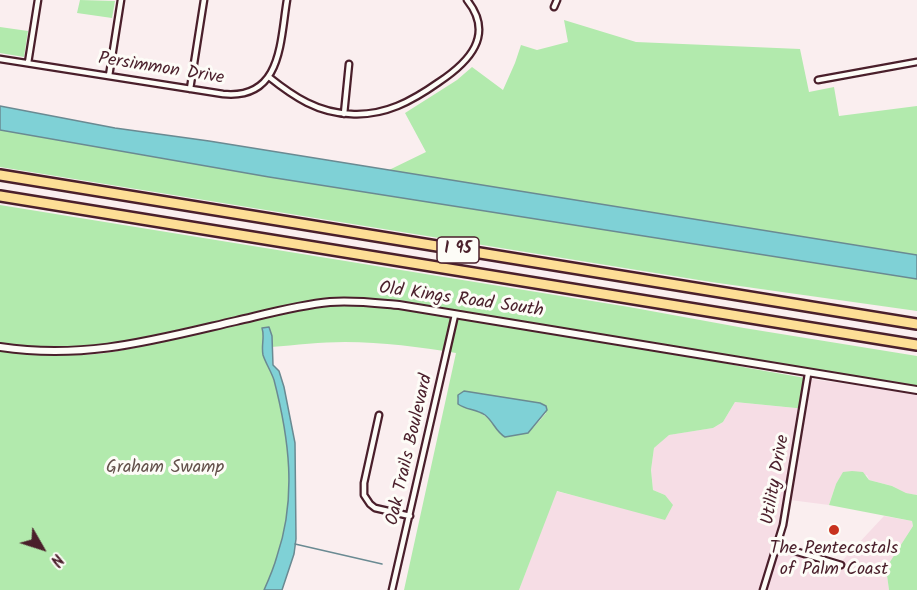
<!DOCTYPE html>
<style>
body{margin:0}
#map{position:relative;width:917px;height:590px;overflow:hidden;background:#faeeef;font-family:Kalam,sans-serif}
canvas{display:block}
.north{position:absolute;left:12px;top:518px;width:60px;height:60px;-webkit-text-stroke:4px #fdfcf7;paint-order:stroke;rotate:129deg;font-size:16px;font-weight:700;line-height:24px;text-align:center;color:#4a1f2b}
.north::after{content:'';display:block;margin:auto;width:21px;height:27px;background:#4a1f2b;clip-path:polygon(50% 0,100% 100%,50% 72%,0 100%)}
</style>
<div id="map">
<canvas width="917" height="590"></canvas>
<div class="north">N</div>
</div>
<script>
const ctx = document.querySelector('canvas').getContext('2d');
ctx.lineJoin = 'round';
function paint(path, color) { ctx.fillStyle = color; ctx.fill(path, 'evenodd'); }
function strokePath(path, color, width, dash) { ctx.strokeStyle = color; ctx.lineWidth = width; ctx.lineCap = dash ? 'butt' : 'round'; ctx.setLineDash(dash || []); ctx.stroke(path); }
function label(font, color, halo, rows, align = 'center') {
  ctx.font = font + ' Kalam,sans-serif'; ctx.lineWidth = 6; ctx.setLineDash([]); ctx.textBaseline = 'middle'; ctx.strokeStyle = halo; ctx.fillStyle = color; for (const [text, x, y, turn = 0] of rows) {
    ctx.save(); ctx.translate(x, y); ctx.rotate((+turn || 0) * Math.PI / 180); ctx.textAlign = isNaN(turn) ? turn : align; if (halo) ctx.strokeText(text, 0, 0); ctx.fillText(text, 0, 0); ctx.restore();
  }
}
const built = new Path2D(`
 M811,379L917,394V495L905,493L892,486L869,480L867,475L836,484L829,505L790,500L782,544L842,561L884,516L912,521L913,526L886,568L889,590H519L556,491L665,519L667,514L665,495L653,490L651,470L654,448L668,435L713,428L723,422L735,402L805,409Z`);
const green = new Path2D(`
 M80,0L115,1L112,18L77,13Z
 M564,20L636,42L800,49L809,92L834,87L839,116L917,106V255L389,170L426,152L405,113L457,80L472,67L503,90L515,63L521,45L537,50L568,42Z
 M0,27L28,31L24,57L0,53Z
 M0,130L269,177L917,279V311L711,282L0,167Z
 M0,205L629,307L744,328L917,356V386L412,303C373,298 337,297 298,303L114,344L56,348L0,343Z
 M342,305L398,309L693,356L748,368L811,379L806,409L735,402L723,422L713,428L669,435L654,448L651,470L653,490L665,495L673,505L665,520L557,491L519,590H404L456,353C420,347 383,342 345,342C321,342 296,345 271,347L272,340L262,329C265,337 261,346 264,356C266,365 272,372 274,381C290,438 296,498 278,555C274,567 269,578 264,590H0V350C39,355 79,358 118,351C193,338 266,311 342,305ZM464,391L540,403L546,413C530,432 531,432 507,437C497,428 489,417 477,411C470,407 464,408 458,404L457,398Z
 M852,471L863,472L869,480L892,486L906,493L917,495V590H889L886,568L913,526L912,521L829,505L836,484L843,472Z`);
const water = new Path2D(`
 M0,106L115,128L209,141L917,255V279L269,177L0,130Z
 M269,327L272,336L273,365L279,371L284,387L295,443L296,539L294,554L282,590H264C269,579 274,567 277,556C297,497 289,438 274,380C271,371 266,364 263,355C261,345 265,337 262,328Z
 M464,391L540,403L546,406L547,410L528,433L505,437C496,432 493,421 485,415C476,409 466,410 458,404V395Z`);
const stream = new Path2D(`
 M295,544L382,564`);
const minor = new Path2D(`
 M554,7L557,0
 M0,59L223,94C282,100 280,42 287,0
 M28,63L38,0
 M109,76L121,0
 M269,77C294,97 318,113 351,114C385,116 412,101 439,82C469,62 495,35 467,0
 M818,80L917,62
 M190,89L204,0
 M344,114L349,64
 M379,415L364,483V495L370,504L375,508L410,516
 M778,546L841,565
 M392,590L455,315
 M763,590L783,525L808,374`);
const tertiary = new Path2D(`
 M0,347C85,360 154,340 236,321C266,314 298,305 330,302C353,300 376,303 399,305L917,390`);
const motorway = new Path2D(`
 M0,175L917,324
 M0,196L917,345`);
const markers = [
 [834,530,6,"#c8321e"]
];
const shields = [
 [458,250,42]
];
const shieldNames = [
 ["I 95",458,250]
];
const streetNames = [
 ["Persimmon Drive",161,70,9],
 ["Old Kings Road South",461,301,8],
 ["Oak Trails Boulevard",411,450,-77],
 ["Utility Drive",777,480,-80]
];
const parkNames = [
 ["Graham Swamp",165,469]
];
const poiNames = [
 ["The Pentecostals",834,550],
 ["of Palm Coast",834,571]
];
paint(built, '#f6dde5');
paint(green, '#b2eaad');
paint(water, '#7fd1d6');
strokePath(water, '#6a8a92', 1.5);
strokePath(stream, '#6a8a92', 1.5);
strokePath(minor, '#4a1f2b', 9);
strokePath(tertiary, '#4a1f2b', 10);
strokePath(motorway, '#4a1f2b', 14);
strokePath(minor, '#fdfcf7', 4.5);
strokePath(tertiary, '#fdfcf7', 6);
strokePath(motorway, '#fdde96', 9);
for (const [x, y, r, color] of markers) { const dot = new Path2D(); dot.arc(x, y, r, 0, 2 * Math.PI); ctx.fillStyle = color; ctx.fill(dot); strokePath(dot, '#fdfcf7', 2); }
for (const [x, y, w] of shields) { const box = new Path2D(); box.roundRect(x - w / 2, y - 13, w, 26, 4.5); ctx.fillStyle = '#fdfcf7'; ctx.fill(box); strokePath(box, '#4a1f2b', 1.5); }
label('bold 16px', '#4a1f2b', null, shieldNames);
label('18px', '#4a1f2b', '#fdfcf7', streetNames);
label('18px', '#64524c', '#fdfcf7', parkNames);
label('18px', '#4a1f2b', '#fdfcf7', poiNames);
</script>
